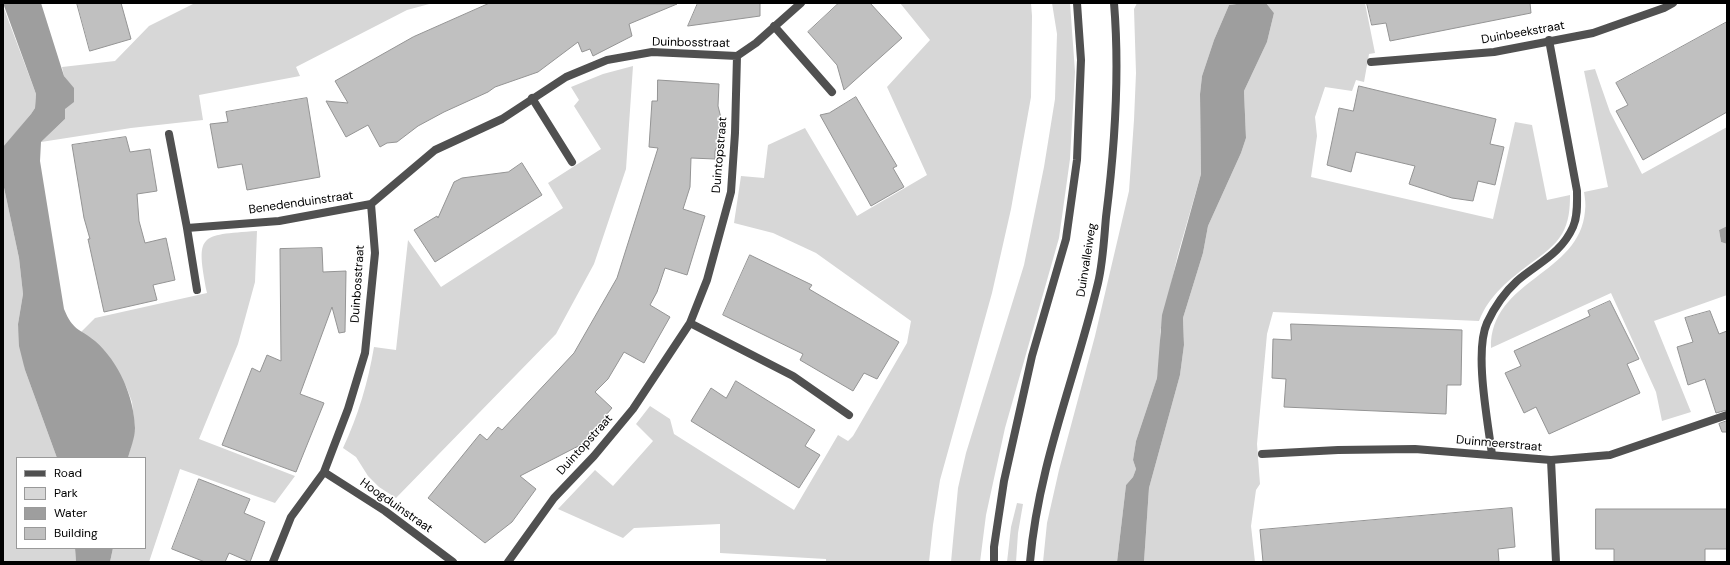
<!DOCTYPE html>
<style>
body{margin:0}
#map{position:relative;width:1730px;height:565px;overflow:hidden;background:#fff;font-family:"DM Sans",sans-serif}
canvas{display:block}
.frame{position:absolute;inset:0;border:4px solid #000;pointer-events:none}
.legend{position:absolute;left:16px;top:457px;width:130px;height:92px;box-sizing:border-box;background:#fff;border:1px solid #999;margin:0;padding:5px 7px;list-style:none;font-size:12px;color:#000}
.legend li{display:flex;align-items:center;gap:8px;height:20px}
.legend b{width:20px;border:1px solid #999}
</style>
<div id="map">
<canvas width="1730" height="565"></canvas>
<div class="frame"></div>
<ul class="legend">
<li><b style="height:5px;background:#505050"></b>Road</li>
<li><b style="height:11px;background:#d7d7d7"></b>Park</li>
<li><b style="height:11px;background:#9e9e9e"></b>Water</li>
<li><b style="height:11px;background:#c0c0c0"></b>Building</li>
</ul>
</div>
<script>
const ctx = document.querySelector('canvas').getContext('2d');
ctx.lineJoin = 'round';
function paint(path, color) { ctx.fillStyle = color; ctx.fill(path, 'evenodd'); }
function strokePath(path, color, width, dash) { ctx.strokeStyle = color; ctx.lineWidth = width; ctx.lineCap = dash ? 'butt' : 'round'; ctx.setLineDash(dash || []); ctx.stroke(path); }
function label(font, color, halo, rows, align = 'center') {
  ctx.font = font + ' "DM Sans",sans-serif'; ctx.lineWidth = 3; ctx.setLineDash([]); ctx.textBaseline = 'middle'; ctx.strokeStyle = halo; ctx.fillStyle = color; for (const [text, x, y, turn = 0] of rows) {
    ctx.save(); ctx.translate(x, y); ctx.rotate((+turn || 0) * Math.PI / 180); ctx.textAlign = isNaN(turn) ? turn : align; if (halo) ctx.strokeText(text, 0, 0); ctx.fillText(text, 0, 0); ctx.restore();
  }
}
const green = new Path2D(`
 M195,3H433L407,10L296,67L300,76L199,95L203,120L131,128L41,142L65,119V109L73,88L64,76L62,67L115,61L149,26Z
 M900,3H1031L1032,16L1031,97L1011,209L992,293L940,480L933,525L929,562H826V559L720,553V524L634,528L623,538L558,509L595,470L613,486L653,441L636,424L650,406L670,419L674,434L794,510L838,435L848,441L853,436L907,343L911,321L816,253L773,233L734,223L741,176L764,178L768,145L805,128L857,216L927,175L887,87L930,40Z
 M1052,3H1070L1075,72L1070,159L1059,238L1005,428L986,515L980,562H951L958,488L966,453L1024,265L1044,167L1055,99L1057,34Z
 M1137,3H1244L1229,5L1214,40L1202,76L1200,94L1201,174L1178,254L1160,332V356L1157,378L1136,441L1133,460L1136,469L1133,477L1126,485L1117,562H1043L1047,523L1059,470L1095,336L1129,191L1134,120L1136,73L1134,9Z
 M1266,3H1365L1375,53L1369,54L1364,82L1356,80L1352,91L1325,87L1315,117L1317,136L1311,177L1493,219L1515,122L1532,125L1547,200L1570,195C1570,209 1569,222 1562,234C1555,246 1542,255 1531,263C1510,279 1489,295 1479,321L1273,312L1267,334L1257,444L1260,484L1256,490L1251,526L1255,562H1144L1149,488L1180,375L1184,345L1183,318L1203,253L1208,226L1241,153L1246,138L1244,91L1267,42L1274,13Z
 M3,6L36,94L35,108L31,114L3,148Z
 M633,66L626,169L594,264L556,334L396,498L379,487L368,476L356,457L343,448C358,416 368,383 374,347L396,350L408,240L441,287L563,208L548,183L601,149L574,106L579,100L571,87L603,74Z
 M1595,69L1610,112L1642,174L1727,127V226L1719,230L1721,242L1727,244V295L1654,321L1691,412L1662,421L1656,392L1611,293L1491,348C1490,279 1580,275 1585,211C1586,205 1585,198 1584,192L1608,187L1584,71Z
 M3,183L19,258L23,294L18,324L25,370L57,458H17V548H75L76,562H3Z
 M257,231L255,282L238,344L199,439L295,476L275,503L180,469L149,562H110L113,548H145V458H128L135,429L132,402L126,386L80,333L95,318L207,293C196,234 198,235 257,231Z
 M1017,503L1023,504L1018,533L1016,562H1007L1011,527Z`);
const water = new Path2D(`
 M3,3H41L64,76L74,88V102L65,109V119L41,142L40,161L64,309C73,331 79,328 95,341C119,362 134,397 135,428C135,438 130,449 128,458H57L25,370L19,346L18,324L23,294L19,258L3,183V147L31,114L35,108L36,94Z
 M1244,3H1266L1274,13L1267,42L1244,91L1246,138L1241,153L1208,226L1203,253L1183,318L1184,345L1180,375L1149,488L1144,562H1117L1126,485L1133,477L1136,469L1133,460L1136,441L1157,378L1162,315L1201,174L1200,94L1202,76L1214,40L1229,5Z
 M1727,226V244L1721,242L1719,230Z
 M75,548H113L110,562H76Z`);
const building = new Path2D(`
 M77,3H121L131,39L90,51Z
 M490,3L677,4L629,24L632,36L593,56L590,49L582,52L578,42L538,72L495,87L488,92L444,112L418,126L397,142L387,143L380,147L368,125L346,137L326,101L348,103L335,81L413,37Z
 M698,3H760V16L688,26Z
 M839,3H870L902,38L844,90L837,65L808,32Z
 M1367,3H1530L1531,13L1390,41L1386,23L1372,25Z
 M1727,22V112L1643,160L1616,111L1628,105L1616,83Z
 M658,80L719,84L718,106L724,130L715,151V159L691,158L690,187L683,209L705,216L687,275L665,268L657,292L650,305L670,317L644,363L624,352L608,379L595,392L612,408L606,415L596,437L520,476L536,489L512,522L485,543L428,498L480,434L487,440L498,427L502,430L574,353L617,278L658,148L649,147L652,101H657Z
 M1359,86L1496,119L1490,144L1504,147L1495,185L1478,181L1473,201L1452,198L1409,184L1415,166L1356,152L1351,172L1327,165L1339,108L1353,111Z
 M856,97L897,166L893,168L904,187L871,206L820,115L829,113Z
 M307,98L320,177L247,190L242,164L218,168L210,124L228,122L226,112Z
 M126,137L130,152L150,149L157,191L137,194L139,221L145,243L166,238L175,280L153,285L157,300L104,312L88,239H90L84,218L72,145Z
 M522,163L542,195L435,262L414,230L437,216L438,218L454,182L462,178L508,172Z
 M322,248L323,272L346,271L345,332L339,333L332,307L300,394L324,403L296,472L222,445L252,368L260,372L267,355L281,361L280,249Z
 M750,255L812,285L809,289L899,342L877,379L864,373L853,391L800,360L803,354L723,315Z
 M1610,301L1639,359L1627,364L1640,393L1549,434L1536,407L1524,413L1505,373L1521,366L1514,351L1590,316L1588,311Z
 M1710,311L1719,334L1727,331V410L1716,413L1705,379L1688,385L1677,347L1693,342L1685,318Z
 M1291,324L1462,330L1461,385H1447L1446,414L1284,407L1286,379L1272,378L1273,339L1291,340Z
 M736,381L815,430L805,446L820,455L799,488L691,421L711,388L726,398Z
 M1727,421V432H1722L1719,424Z
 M199,479L250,499L244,513L265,522L250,562L229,553L225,562H205L172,549Z
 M1512,508L1515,547L1498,549L1499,562H1263L1260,530Z
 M1596,509H1727V549H1705V562H1614V549H1596Z`);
const service = new Path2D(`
 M532,98L572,162
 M1492,455C1488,422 1474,352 1487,323C1494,308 1505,292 1517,281C1538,263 1561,254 1573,227C1578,216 1577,203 1577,191L1549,40
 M1551,460L1556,562`);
const minor = new Path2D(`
 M774,26L832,92
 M1371,62L1494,52L1593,33L1664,8L1673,3
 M169,134L187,228L279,221L371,204
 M187,228L197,290
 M690,323L793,376L849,415
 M1262,454L1338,450L1415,449L1551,460L1610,455L1727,415
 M324,472L385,511L453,562
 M273,562L291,517L324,472L348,409L365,353L375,253L371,204L435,150L502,119L566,77L607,60L652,52L737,56
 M508,562L554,498L594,456L633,409L690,323L707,280L731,192L735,133L737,56L756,43L801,3`);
const tertiary = new Path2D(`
 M994,562V547L1004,481L1032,356L1066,239L1077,160L1081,60L1077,3
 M1030,562C1038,466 1076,376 1098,283C1103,262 1104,239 1106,217C1115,146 1120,75 1114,3`);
const streetNames = [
 ["Duinbeekstraat",1523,33,-10],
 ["Duinbosstraat",691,43,1],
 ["Duintopstraat",720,155,-85],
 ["Benedenduinstraat",301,203,-8],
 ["Duinvalleiweg",1087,260,-81],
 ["Duinbosstraat",358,284,-86],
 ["Duinmeerstraat",1499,444,5],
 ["Duintopstraat",585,445,-48],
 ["Hoogduinstraat",396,506,35]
];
paint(green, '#d7d7d7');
paint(water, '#9e9e9e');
paint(building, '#c0c0c0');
strokePath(building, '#949494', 1);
strokePath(service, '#505050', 8);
strokePath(minor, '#505050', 8);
strokePath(tertiary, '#505050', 8);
label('12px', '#000', '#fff', streetNames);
</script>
